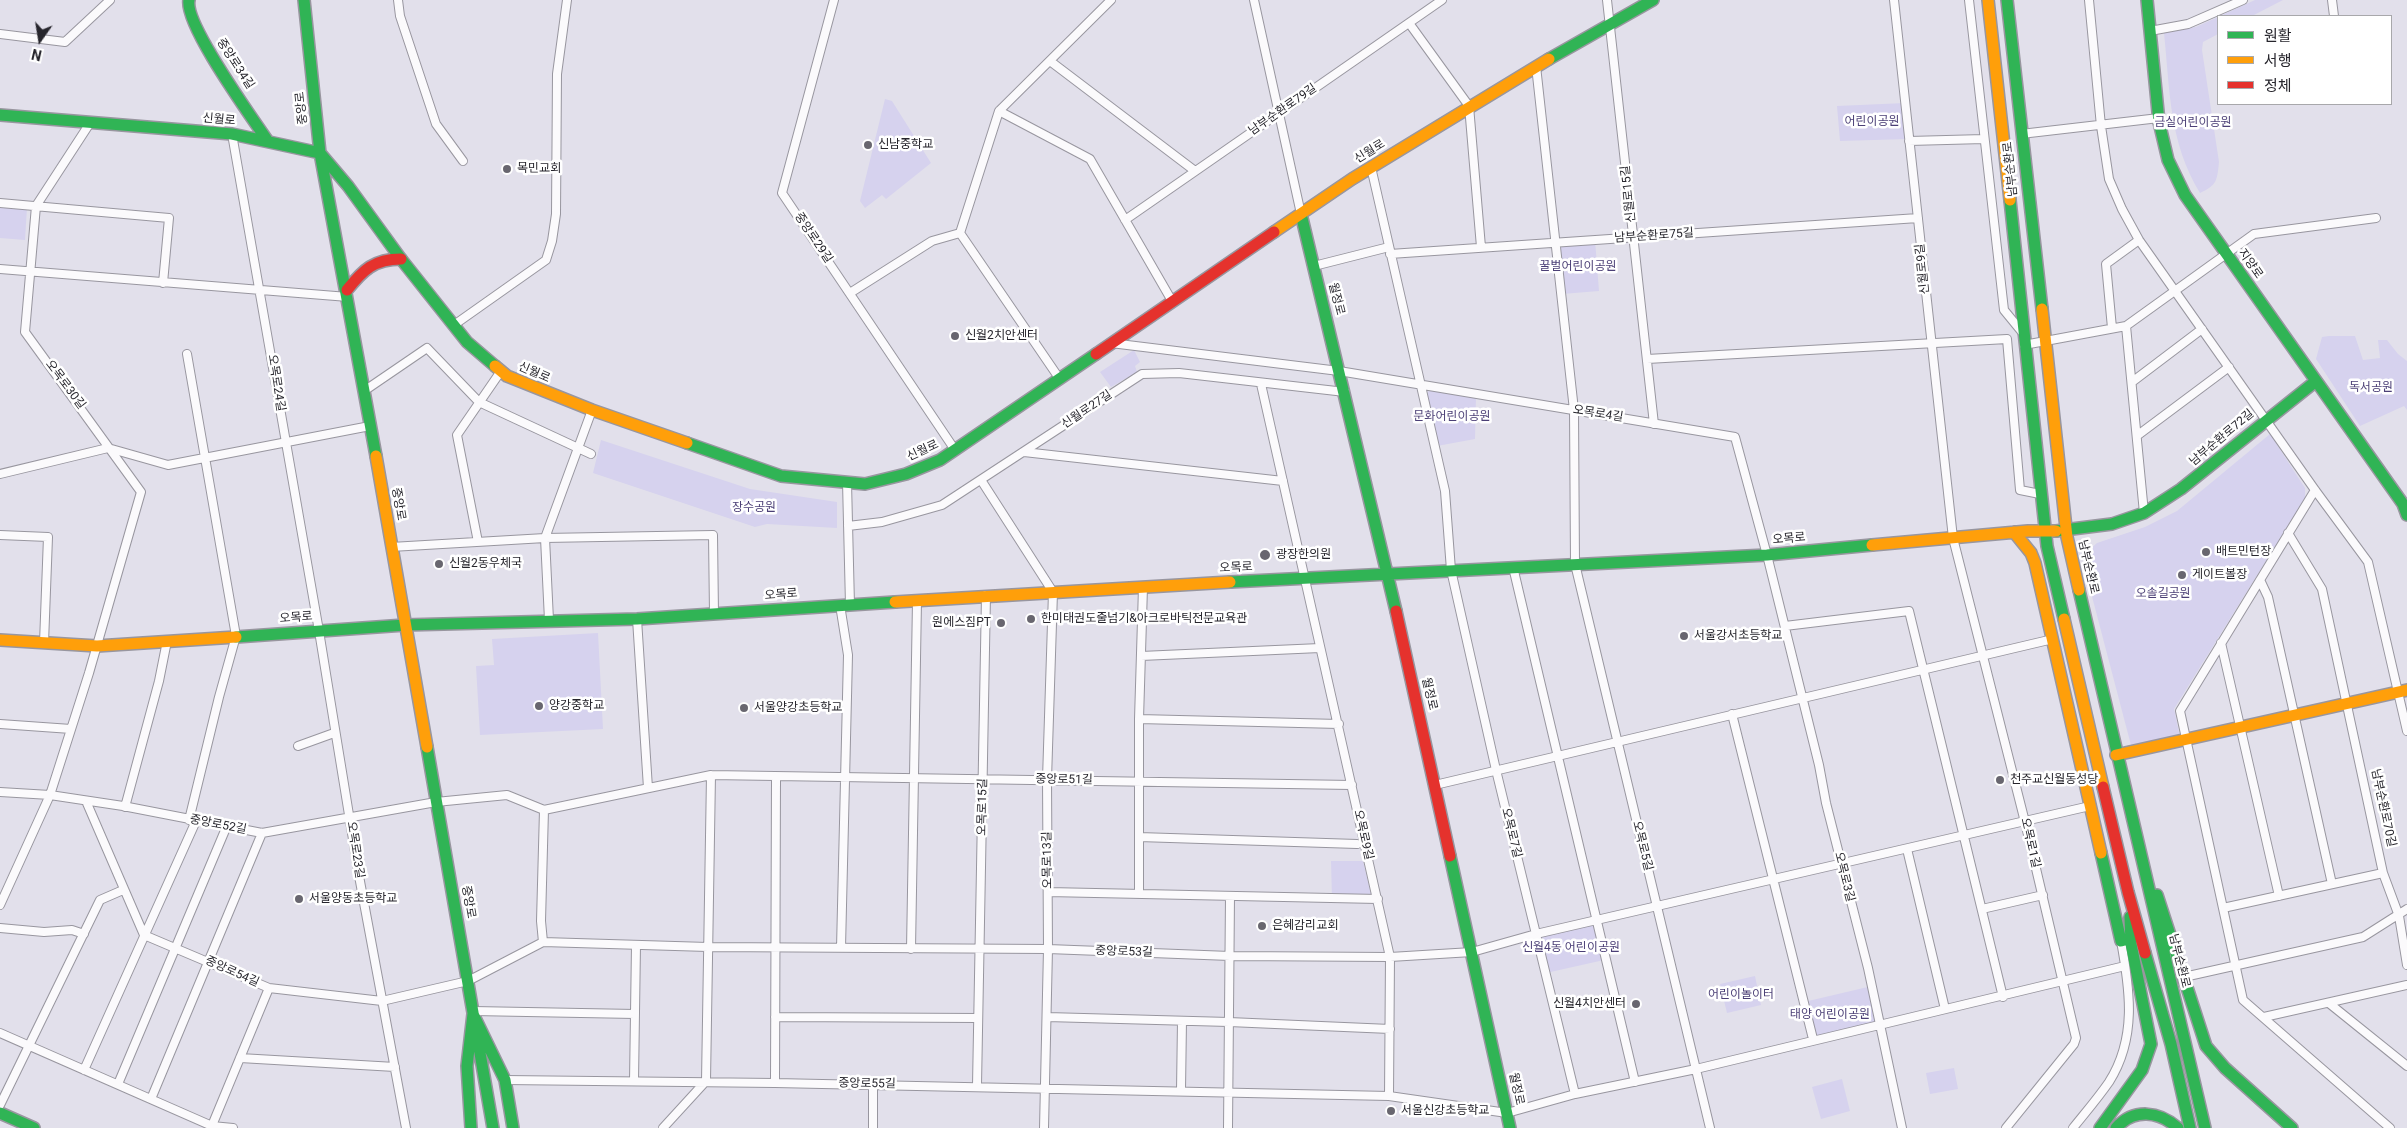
<!DOCTYPE html>
<meta charset="utf-8">
<style>
body{margin:0}
#map{position:relative;width:2407px;height:1128px;overflow:hidden;background:#e2e0eb;font-family:Roboto,"Noto Sans KR",sans-serif}
canvas{display:block}
.legend{position:absolute;left:2217px;top:15px;width:175px;height:90px;box-sizing:border-box;background:#fff;border:1px solid #a8a8ab;margin:0;padding:6px 9px;list-style:none;font-size:15px;color:#26252c}
.legend li{display:flex;align-items:center;gap:10px;height:25px}
.legend b{width:25px;border:1px solid #a8a8ab}
.north{position:absolute;left:15px;top:15px;width:50px;height:50px;-webkit-text-stroke:4px #fff;paint-order:stroke;rotate:193deg;font-size:14px;font-weight:700;line-height:20px;text-align:center;color:#26252c}
.north::after{content:'';display:block;margin:auto;width:18px;height:22px;background:#26252c;clip-path:polygon(50% 0,100% 100%,50% 72%,0 100%)}
</style>
<div id="map">
<canvas width="2407" height="1128"></canvas>
<ul class="legend">
<li><b style="height:6px;background:#30b455"></b>원활</li>
<li><b style="height:6px;background:#ff9f0a"></b>서행</li>
<li><b style="height:6px;background:#e5322d"></b>정체</li>
</ul>
<div class="north">N</div>
</div>
<script>
const ctx = document.querySelector('canvas').getContext('2d');
ctx.lineJoin = 'round';
function paint(path, color) { ctx.fillStyle = color; ctx.fill(path, 'evenodd'); }
function strokePath(path, color, width, dash) { ctx.strokeStyle = color; ctx.lineWidth = width; ctx.lineCap = dash ? 'butt' : 'round'; ctx.setLineDash(dash || []); ctx.stroke(path); }
function label(font, color, halo, rows, align = 'center') {
  ctx.font = font + ' Roboto,"Noto Sans KR",sans-serif'; ctx.lineWidth = 5; ctx.setLineDash([]); ctx.textBaseline = 'middle'; ctx.strokeStyle = halo; ctx.fillStyle = color; for (const [text, x, y, turn = 0] of rows) {
    ctx.save(); ctx.translate(x, y); ctx.rotate((+turn || 0) * Math.PI / 180); ctx.textAlign = isNaN(turn) ? turn : align; if (halo) ctx.strokeText(text, 0, 0); ctx.fillText(text, 0, 0); ctx.restore();
  }
}
const green = new Path2D(`
 M2255,0H2283L2252,16H2220Z
 M2218,17V34L2203,42L2202,50L2219,162C2217,181 2217,185 2200,193C2169,142 2170,91 2164,33L2169,30L2196,27Z
 M885,99L892,101L931,163L886,199L882,195L865,208L860,201Z
 M1905,103L1908,139L1840,141L1837,106Z
 M0,206L27,208L25,240L0,238Z
 M1595,240L1599,291L1562,294L1557,244Z
 M2329,336H2355L2363,360L2380,358L2378,340H2387L2398,354L2407,361V410L2404,406L2360,426L2316,359L2322,337Z
 M1134,350L1140,362L1135,366L1137,372L1111,387L1100,372Z
 M1430,389L1476,397L1475,439L1437,446L1424,398Z
 M2270,434L2305,488V498L2174,709L2180,737L2132,749L2084,566L2087,552L2097,543L2145,527L2177,511Z
 M601,440L750,489L837,502V528L767,524L755,527L593,473Z
 M598,633L603,729L480,735L476,666L494,665L492,639Z
 M1331,861H1363L1372,899H1332Z
 M1595,922L1604,960L1546,973L1537,935Z
 M1755,976L1761,1005L1727,1013L1720,984Z
 M1872,986L1881,1022L1813,1039L1804,1002Z
 M1954,1068L1958,1089L1930,1094L1926,1073Z
 M1842,1079L1850,1111L1821,1119L1812,1087Z`);
const street = new Path2D(`
 M398,0L400,16L436,124L463,161
 M834,0L782,193L955,450
 M1254,0L1301,214
 M1607,0L1654,424
 M1894,0L1953,538L2025,822L2076,1038L2074,1044L2006,1128
 M1969,0L2004,310L2022,332
 M2089,0L2101,126L2109,179L2122,209L2139,240L2315,490L2368,562L2407,731
 M2332,0L2334,16
 M1409,23L1469,106L1481,247
 M2150,31L2188,24L2243,0
 M0,34L65,42L110,0
 M1050,61L1195,171
 M1536,66L1574,410L1575,564L1710,1128
 M999,111L1090,159L1172,301
 M232,134L319,631L359,876L406,1128
 M2021,134L2159,118
 M1909,141L1984,139
 M1371,167L1445,491L1451,570L1496,770L1575,1094
 M0,203L169,218L163,283
 M1125,220L1442,0
 M960,233L999,111L1111,0
 M960,233L1059,378
 M1390,254L1918,218
 M1314,266L1389,247
 M0,269L348,297
 M850,293L932,241L960,233
 M454,325L546,260L552,241L556,214L557,74L567,0
 M2126,326L2144,513
 M2112,328L2106,264L2139,240
 M1111,343L1339,371L1735,437L1767,555L1819,765L1826,803L1868,968L1902,1128
 M2024,345L2126,326L2254,234L2376,218
 M187,354L236,636L219,697L189,820
 M1647,359L2007,339L2020,490L2040,494
 M2132,382L2202,329
 M1261,384L1390,957L1389,1096
 M364,391L427,348L479,402L591,454
 M2138,435L2229,367
 M1024,452L1283,481
 M0,474L108,448L168,465L370,426
 M981,480L1053,592L1047,779L1048,949L1044,1128
 M847,482L850,605
 M2315,490L2180,711L2243,1000L2390,1128
 M848,526L882,522L942,505L1142,374L1179,373L1345,392
 M2288,533L2322,589L2383,873L2399,916L2407,965
 M0,535L48,537L44,643
 M478,542L457,435L501,371
 M391,547L545,538L713,535L714,614
 M1513,567L1635,1082
 M2260,580L2268,597L2332,884
 M840,605L848,655L841,948
 M637,619L648,788
 M549,620L545,538L592,410
 M1785,626L1909,611L2003,997
 M2221,643L2279,896
 M1141,656L1320,648
 M1732,714L1813,1039
 M1139,719L1339,724
 M0,724L71,729
 M298,746L334,733
 M1435,785L2053,639
 M0,792L50,795L123,806L262,833L436,802L507,795L544,810L711,775L1352,785
 M86,801L144,935L269,988L382,1001L468,981L543,942L708,947L1048,949L1230,956L1390,957L1472,952L1536,934L2090,806
 M125,807L159,681L167,641
 M1139,837L1357,844
 M1907,849L1945,1009
 M1048,892L1378,899
 M1139,893V719L1143,587
 M0,905L50,795L89,673L141,492L25,332L36,206L90,123
 M2223,908L2383,873
 M1982,909L2043,895
 M0,928L44,932L72,930L84,934
 M543,942L541,921L544,810
 M911,949L917,601
 M2184,977L2363,937L2407,909
 M2330,1004L2407,1066
 M473,1011L635,1014
 M775,1017L978,1018
 M1047,1017L1229,1022L1390,1029
 M2264,1017L2407,985
 M0,1033L212,1126L233,1128
 M240,1058L395,1067
 M84,1070L196,821
 M505,1080L775,1083L1389,1096L1507,1113L1575,1094L1696,1069L2125,966
 M634,1081L636,945
 M775,1083L776,777
 M118,1084L226,828
 M977,1086L986,595
 M1181,1090L1182,1021
 M151,1099L262,833
 M0,1105L100,900L123,890
 M211,1128L269,988
 M663,1128L706,1081L711,775
 M873,1128V1084
 M1228,1128L1230,896
 M2073,1128C2085,1113 2098,1098 2109,1082C2137,1038 2130,990 2121,941`);
const fast = new Path2D(`
 M189,0C184,24 251,116 267,140
 M304,0L320,153L376,456
 M2007,0L2042,309
 M2147,0L2159,122L2168,160L2185,195L2403,504L2407,515
 M1549,59L1653,0
 M0,115L232,134L320,153L348,186L401,259L467,342L495,366
 M2010,200L2047,546L2064,619
 M1301,214L1396,611
 M687,443L781,476L865,484L906,474L940,460L1096,354
 M2056,531L2112,524L2144,513L2181,489L2316,381
 M1230,582L1767,555L1872,545
 M2079,590L2205,1128
 M236,637L405,625L637,619L895,602
 M427,747L493,1128
 M2101,853L2121,941L2131,938
 M1450,856L1510,1128
 M2157,895L2206,1046L2225,1068L2292,1128
 M2145,953L2171,1044L2190,1128
 M473,1014L505,1080L513,1128
 M0,1113L34,1128
 M471,1128L467,1066L473,1014
 M2100,1128L2142,1070L2151,1044L2131,944L2130,917
 M2116,1128C2134,1108 2159,1111 2178,1128`);
const slow = new Path2D(`
 M1988,0L2010,200
 M1274,232L1352,179L1549,59
 M2042,309L2067,537L2079,590
 M495,366L507,376L592,410L687,443
 M376,456L427,747
 M2014,532L2031,553L2035,563L2101,853
 M1872,545L2028,531H2056
 M895,602L1230,582
 M2064,619L2103,787
 M0,640L97,646L236,637
 M2116,755L2407,690`);
const jam = new Path2D(`
 M347,290C363,270 374,259 401,259
 M1096,354L1274,232
 M1396,611L1450,856
 M2103,787L2128,892L2145,953`);
const markers = [
 [868,145,5,"#68666f"],
 [507,169,5,"#68666f"],
 [955,336,5,"#68666f"],
 [2206,552,5,"#68666f"],
 [1265,555,6,"#68666f"],
 [439,564,5,"#68666f"],
 [2182,575,5,"#68666f"],
 [1031,619,5,"#68666f"],
 [1001,623,5,"#68666f"],
 [1684,636,5,"#68666f"],
 [539,706,5,"#68666f"],
 [744,708,5,"#68666f"],
 [2000,780,5,"#68666f"],
 [299,899,5,"#68666f"],
 [1262,926,5,"#68666f"],
 [1636,1004,5,"#68666f"],
 [1391,1111,5,"#68666f"]
];
const streetNames = [
 ["중앙로34길",235,64,57],
 ["중앙로",302,108,-96],
 ["남부순환로79길",1283,110,-35],
 ["신월로",219,120,5],
 ["신월로",1370,152,-32],
 ["남부순환로",2011,169,-96],
 ["신월로15길",1629,194,-96],
 ["남부순환로75길",1654,236,-4],
 ["중앙로29길",813,238,56],
 ["지양로",2250,264,55],
 ["신월로9길",1923,269,-96],
 ["월정로",1336,299,76],
 ["신월로",534,373,23],
 ["오목로24길",276,383,81],
 ["오목로30길",65,385,53],
 ["신월로27길",1087,410,-34],
 ["오목로4길",1598,414,9],
 ["남부순환로72길",2222,438,-40],
 ["신월로",923,451,-25],
 ["중앙로",398,504,80],
 ["오목로",1789,539,-5],
 ["남부순환로",2088,567,77],
 ["오목로",1236,568,-3],
 ["오목로",781,595,-4],
 ["오목로",296,618,-4],
 ["월정로",1429,694,77],
 ["중앙로51길",1064,780,1],
 ["오목로15길",983,807,-89],
 ["남부순환로70길",2383,808,78],
 ["중앙로52길",218,825,11],
 ["오목로7길",1511,833,76],
 ["오목로9길",1363,835,77],
 ["오목로1길",2030,843,77],
 ["오목로5길",1642,846,76],
 ["오목로23길",355,850,81],
 ["오목로13길",1048,860,-91],
 ["오목로3길",1844,877,76],
 ["중앙로",468,902,80],
 ["중앙로53길",1124,952,2],
 ["남부순환로",2179,961,76],
 ["중앙로54길",232,972,24],
 ["중앙로55길",867,1084,1],
 ["월정로",1516,1089,78]
];
const parkNames = [
 ["어린이공원",1872,122],
 ["금실어린이공원",2193,123],
 ["꿀벌어린이공원",1578,267],
 ["독서공원",2371,388],
 ["문화어린이공원",1452,417],
 ["장수공원",754,508],
 ["오솔길공원",2163,594],
 ["신월4동 어린이공원",1571,948],
 ["어린이놀이터",1741,995],
 ["태양 어린이공원",1830,1015]
];
const poiNames = [
 ["신남중학교",878,145],
 ["목민교회",517,169],
 ["신월2치안센터",965,336],
 ["배트민턴장",2216,552],
 ["광장한의원",1276,555],
 ["신월2동우체국",449,564],
 ["게이트볼장",2192,575],
 ["한미태권도줄넘기&아크로바틱전문교육관",1041,619],
 ["원에스짐PT",991,623,"right"],
 ["서울강서초등학교",1694,636],
 ["양강중학교",549,706],
 ["서울양강초등학교",754,708],
 ["천주교신월동성당",2010,780],
 ["서울양동초등학교",309,899],
 ["은혜감리교회",1272,926],
 ["신월4치안센터",1626,1004,"right"],
 ["서울신강초등학교",1401,1111]
];
paint(green, '#d6d2ee');
strokePath(street, '#98969f', 10);
strokePath(fast, '#98969f', 14);
strokePath(slow, '#98969f', 14);
strokePath(jam, '#98969f', 14);
strokePath(street, '#fbfafc', 8);
strokePath(fast, '#30b455', 11);
strokePath(slow, '#ff9f0a', 11);
strokePath(jam, '#e5322d', 11);
for (const [x, y, r, color] of markers) { const dot = new Path2D(); dot.arc(x, y, r, 0, 2 * Math.PI); ctx.fillStyle = color; ctx.fill(dot); strokePath(dot, '#fff', 2); }
label('12px', '#26252c', '#fff', streetNames);
label('12px', '#4b3f76', '#fff', parkNames);
label('12px', '#26252c', '#fff', poiNames, 'left');
</script>
